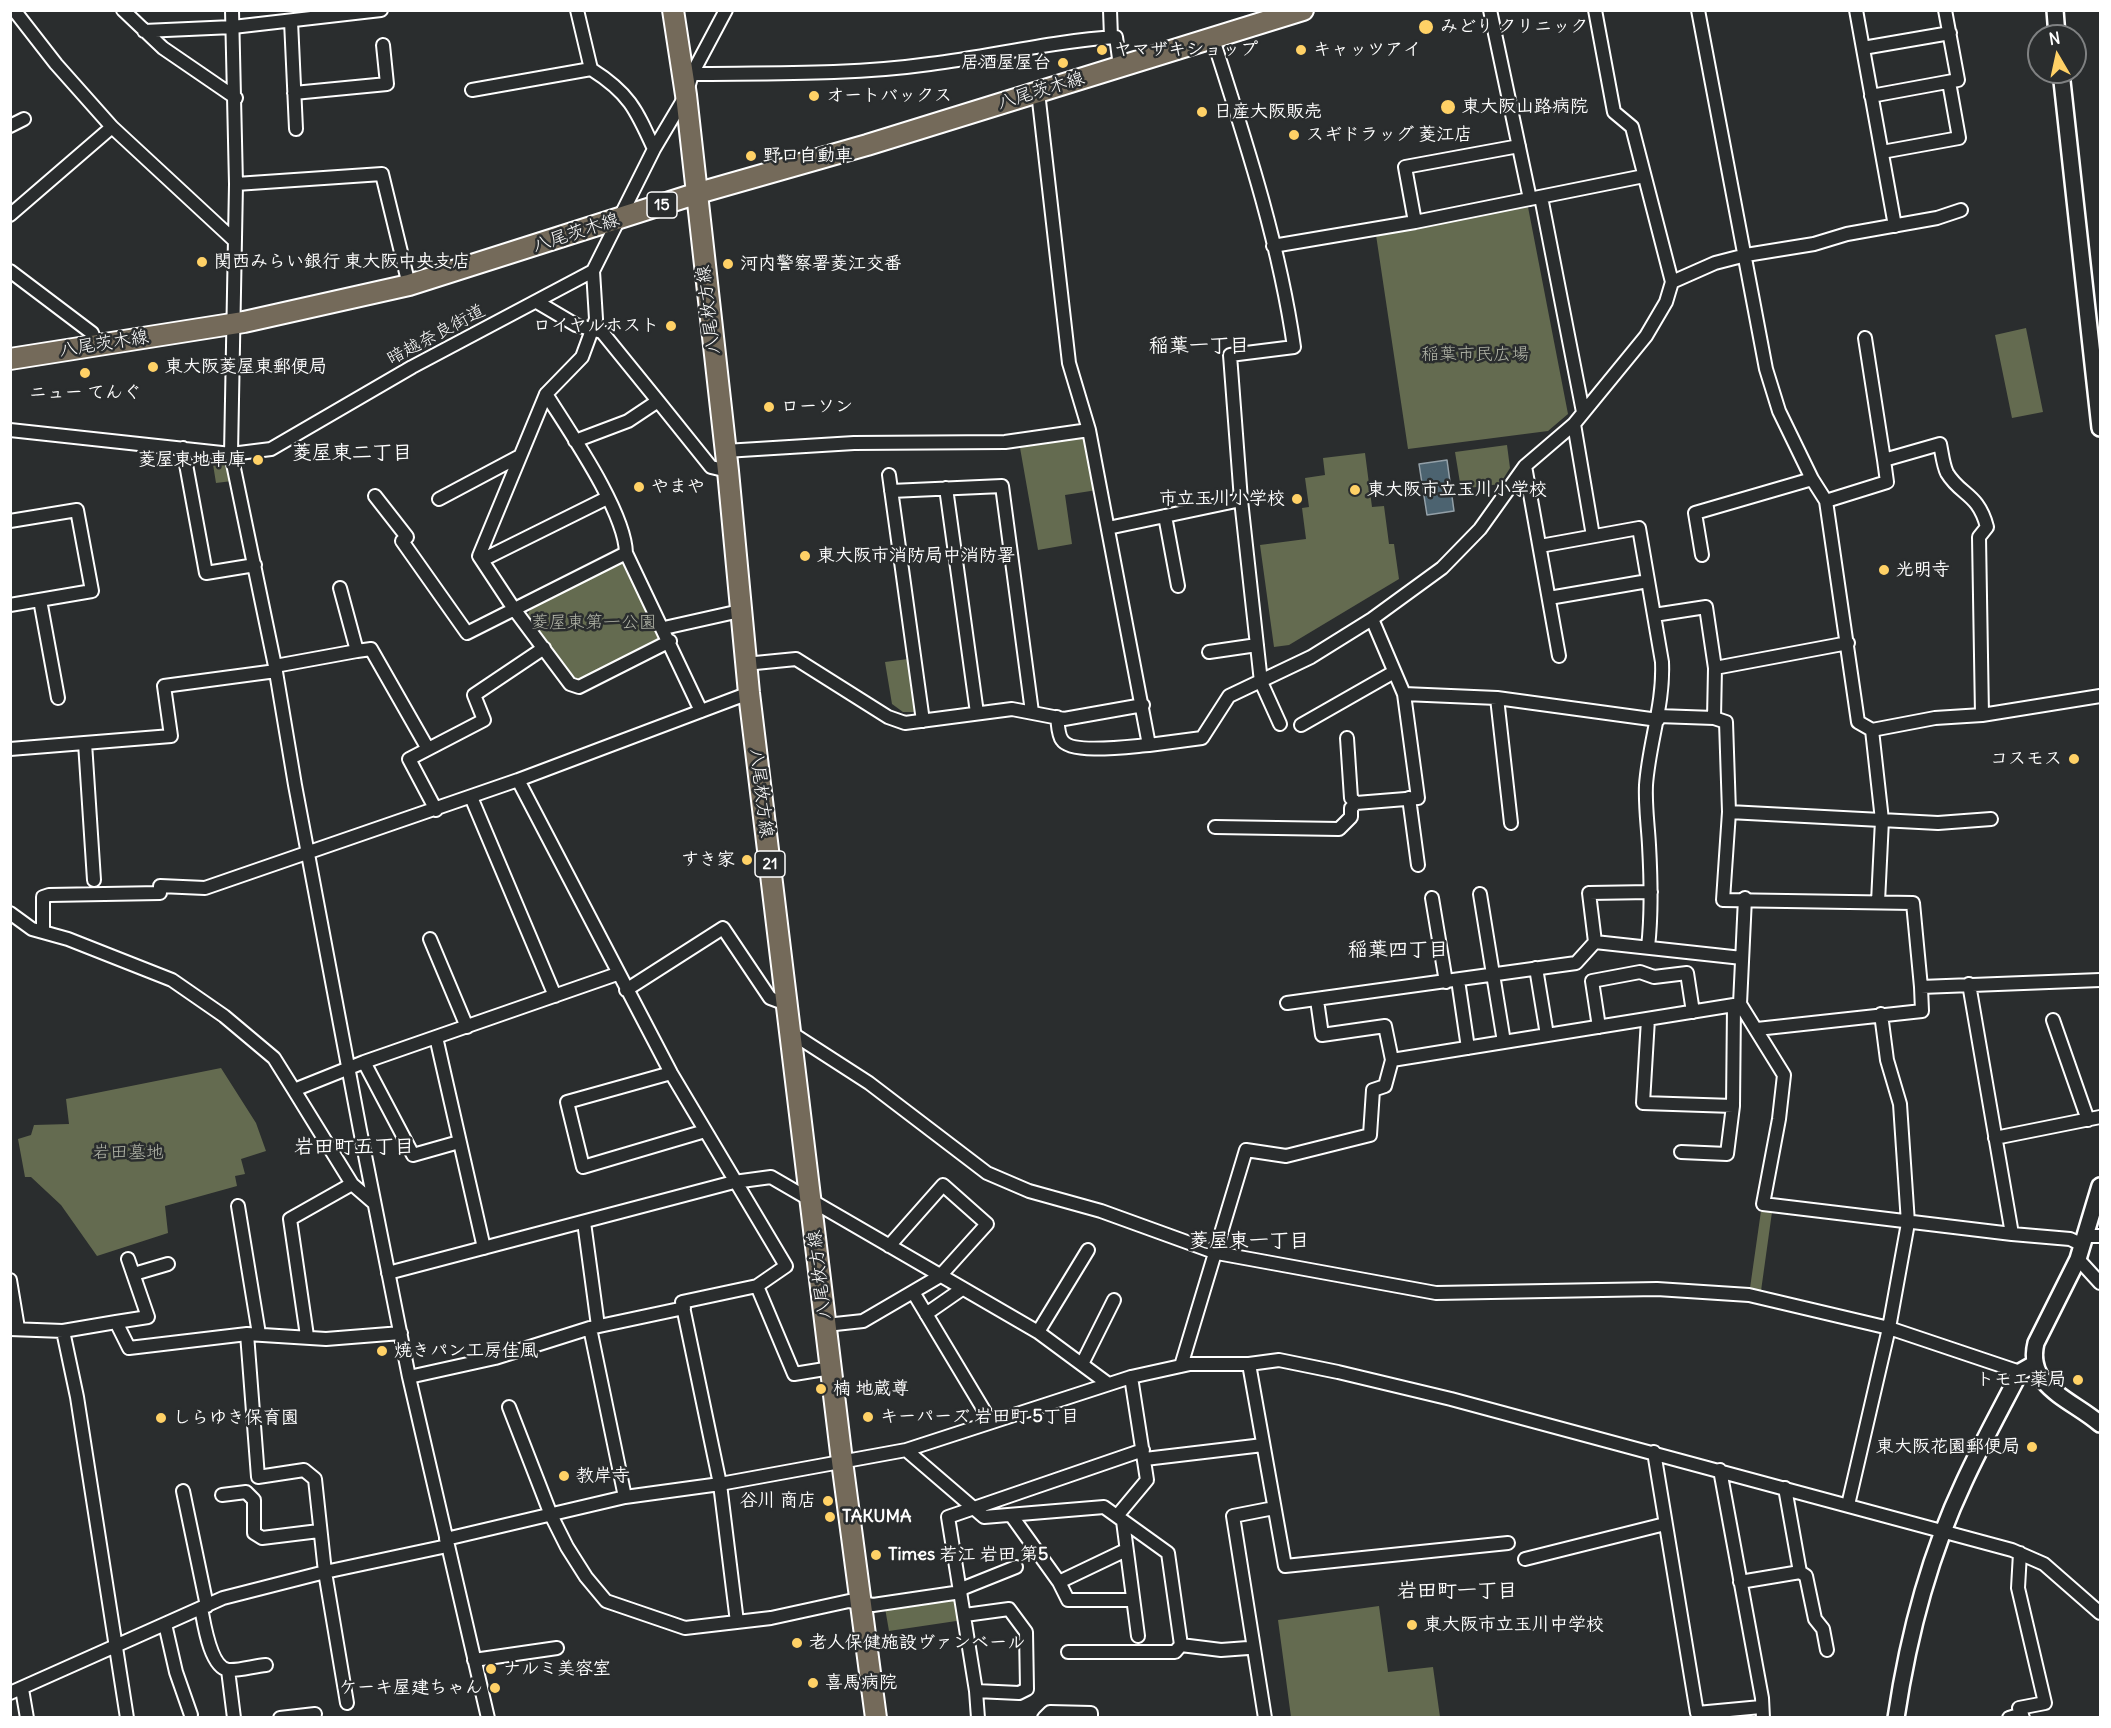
<!DOCTYPE html>
<meta charset="utf-8">
<style>
body{margin:0}
#map{position:relative;width:2111px;height:1728px;overflow:hidden;background:#2a2d2e;font-family:Delius,sans-serif}
canvas{display:block}
.frame{position:absolute;inset:0;border:12px solid #fff;pointer-events:none}
.north{position:absolute;left:2027px;top:24px;width:60px;height:60px;box-sizing:border-box;background:#2a2d2e;border:2px solid #7f8182;border-radius:50%;rotate:351deg;font-size:16px;font-weight:700;line-height:24px;text-align:center;color:#fff}
.north::after{content:'';display:block;margin:auto;width:21px;height:27px;background:#ffd166;clip-path:polygon(50% 0,100% 100%,50% 72%,0 100%)}
</style>
<div id="map">
<canvas width="2111" height="1728"></canvas>
<div class="frame"></div>
<div class="north">N</div>
</div>
<script>
const ctx = document.querySelector('canvas').getContext('2d');
ctx.lineJoin = 'round';
function paint(path, color) { ctx.fillStyle = color; ctx.fill(path, 'evenodd'); }
function strokePath(path, color, width, dash) { ctx.strokeStyle = color; ctx.lineWidth = width; ctx.lineCap = dash ? 'butt' : 'round'; ctx.setLineDash(dash || []); ctx.stroke(path); }
function label(font, color, halo, rows, align = 'center') {
  ctx.font = font + ' Delius,"Klee One",sans-serif'; ctx.lineWidth = 5; ctx.setLineDash([]); ctx.textBaseline = 'middle'; ctx.strokeStyle = halo; ctx.fillStyle = color; for (const [text, x, y, turn = 0] of rows) {
    ctx.save(); ctx.translate(x, y); ctx.rotate((+turn || 0) * Math.PI / 180); ctx.textAlign = isNaN(turn) ? turn : align; if (halo) ctx.strokeText(text, 0, 0); ctx.fillText(text, 0, 0); ctx.restore();
  }
}
const green = new Path2D(`
 M1528,207L1568,414L1548,431L1408,449L1376,235Z
 M2026,328L2043,412L2012,418L1995,335Z
 M1087,432L1097,490L1065,495L1072,544L1038,550L1019,442Z
 M1507,445L1510,468L1500,484L1461,489L1455,452Z
 M1365,453L1372,507L1384,506L1389,544H1394L1399,579L1289,645L1274,647L1260,545L1306,539L1302,508L1309,507L1305,478L1325,475L1323,458Z
 M212,458L224,460L229,464L232,481L216,483Z
 M615,563H625L658,631V641L579,679L571,676L528,614L534,602Z
 M908,659L915,712H903L892,704L885,662Z
 M221,1068L256,1123L266,1151L241,1159L245,1174L235,1176L237,1186L165,1206L168,1233L97,1256L61,1205L31,1177H25L18,1139L31,1135L34,1125L69,1124L66,1099Z
 M1761,1211L1772,1212L1761,1291L1750,1288Z
 M959,1597L963,1620L889,1631L885,1608Z
 M1379,1606L1388,1672L1433,1667L1440,1717H1291L1278,1620Z`);
const water = new Path2D(`
 M1447,460L1454,511L1427,515L1419,464Z`);
const minor = new Path2D(`
 M14,10L56,64L112,127L235,241
 M123,10L163,48L236,98
 M232,10L236,184L231,454L275,666L295,785L360,1130L409,1377L488,1718
 M577,10L591,69C629,93 636,109 654,149
 M1110,10L1111,37
 M1490,10L1530,199
 M1595,10L1614,112L1632,127L1672,282
 M1698,10L1766,369L1779,411L1812,479
 M1856,10L1895,226
 M291,21L296,129
 M144,31L233,27L381,10
 M1213,39C1245,139 1279,242 1294,347L1230,355L1241,500L1261,682L1280,724
 M1863,48L1950,33
 M692,74C771,73 852,75 930,64C993,56 1053,41 1116,37L1120,66
 M472,90L591,69
 M1038,92L1069,363L1089,430L1149,745L1202,738L1229,696L1311,657L1372,619L1442,568L1480,529L1525,466L1574,424L1646,336L1666,302L1672,282L1715,263L1746,255L1814,244L1847,234L1937,218L1961,210
 M294,93L387,84L383,45
 M1871,96L1958,80L1945,10
 M10,126L24,119
 M1882,152L1959,138L1949,82
 M236,184L382,174L409,285
 M1541,197L1583,412
 M10,215L112,127
 M1415,222L1405,167L1519,146
 M1273,246L1415,222L1644,176
 M10,271L92,333L97,346
 M593,271L596,319L582,357L546,394C569,431 625,511 626,553L701,711
 M537,302L576,325L602,332L658,401L628,421L575,441
 M1865,338L1884,460
 M546,394L479,556L514,609L570,684L579,687L670,641
 M658,401L711,467L728,471
 M1574,424L1593,536
 M10,430L231,454L271,449L412,367L593,271L654,149L686,95L692,74L726,10
 M183,448L206,573L255,565
 M725,451L854,443L1005,442L1089,430
 M1525,466L1559,656
 M889,475L923,721
 M946,488L977,713
 M891,491L1002,486L1032,712
 M375,496L407,537L402,541L467,633L626,553
 M439,499L518,457
 M1826,501L1887,482L1884,460L1940,444C1942,453 1943,465 1947,473C1961,496 1978,493 1987,527L1979,537L1982,715
 M1165,516L1178,586
 M10,521L77,510L92,591L10,605
 M1108,528L1241,500
 M1540,546L1639,528L1662,662C1664,704 1649,743 1646,785C1645,805 1648,826 1649,845C1651,880 1652,913 1648,947
 M1702,555L1695,513L1812,479L1826,501L1858,722L1872,730L1935,718L1982,715L2100,696
 M482,560L607,498
 M340,588L357,651L371,649L428,749
 M1549,598L1648,581
 M40,600L58,698
 M1654,615L1706,607L1715,668L1714,718
 M1372,619L1404,694L1497,698L1658,720
 M664,628L740,611
 M1209,652L1257,645
 M745,664L796,659L888,717L905,723L1012,709L1064,719L1143,705
 M275,666L357,651
 M1715,668L1848,643
 M1497,698L1511,823
 M1658,716L1714,718L1726,722L1729,812L1723,900L1913,903L1921,987L2100,980
 M1057,717C1058,724 1058,735 1062,740C1071,755 1133,746 1149,745
 M1301,725L1394,672
 M1872,730L1882,820L1878,902
 M1347,738L1351,798L1356,803L1418,798L1404,694
 M85,743L94,880
 M10,749L171,736L164,686L276,671
 M518,780L671,1073L786,1266L757,1286
 M471,797L555,996
 M1409,798L1418,865
 M436,810L409,759L484,720L474,695L544,648
 M1729,812L1938,823L1991,819
 M1215,827L1339,829L1351,817V808L1356,803
 M1480,894L1504,1042
 M1432,898L1446,982
 M1745,898L1740,1004L1784,1075L1779,1119L1763,1204L2012,1234L1969,984
 M10,913L32,929L68,939L172,980L224,1016L274,1058L294,1090L364,1062L617,974
 M43,932V897L49,895L160,893V886L205,888L518,780L749,693
 M430,939L467,1027
 M1595,942L1589,893L1651,892
 M1536,968L1547,1035
 M1458,980L1468,1048
 M626,990L723,928L770,998L778,1001L786,999
 M1317,1000L1322,1035L1385,1026L1392,1060
 M1287,1003L1576,963L1595,942L1742,958
 M1648,1019L1643,1103L1733,1106
 M2053,1020L2088,1120
 M1599,1027L1592,981L1640,972L1654,977L1687,973L1693,1012
 M1757,1029L1922,1011L1921,987
 M790,1032L869,1083L987,1173L1029,1191L1101,1211L1217,1253L1436,1293L1657,1289L1749,1295L1889,1328L2020,1372
 M436,1037L484,1248
 M364,1062L413,1155L459,1142
 M671,1073L567,1102L583,1167L705,1131
 M294,1090L352,1184L374,1203
 M1995,1138L2100,1117
 M1681,1152L1727,1154L1733,1106L1734,1005
 M238,1206L259,1334
 M584,1222L598,1326
 M2012,1234L2070,1239L2083,1245
 M2086,1236H2100
 M2078,1259L2100,1283
 M388,1273L734,1182L771,1177L1038,1332L1107,1383
 M134,1274L168,1264
 M10,1280L18,1328
 M913,1292L991,1422
 M926,1314L962,1289
 M116,1322L148,1317L128,1259
 M826,1325L863,1321L940,1276L987,1224L943,1185L889,1246
 M590,1328L625,1497
 M10,1329L63,1331L116,1322L129,1348L247,1334L326,1339L401,1333
 M63,1331L77,1397L127,1718
 M1038,1332L1088,1250
 M247,1334L258,1477L304,1470L315,1479L325,1572L347,1703
 M307,1336L290,1219L352,1184
 M1082,1364L1114,1300
 M1249,1364L1285,1566L1508,1543
 M1181,1366L1246,1150L1286,1156L1370,1135L1373,1090L1385,1086L1392,1060L1740,1004
 M409,1377L495,1358L590,1328L684,1308
 M509,1407L551,1515L567,1547L586,1577L606,1601L685,1628L771,1618L849,1601L873,1605L961,1592
 M906,1450L984,1517L1104,1507L1168,1553L1181,1645L1221,1650L1248,1648
 M1654,1452L1697,1713L1761,1707
 M1145,1459L1263,1445
 M1720,1470L1762,1698L1763,1718
 M183,1491L207,1606
 M222,1495L246,1492L254,1500V1533L262,1538L319,1531
 M1848,1505L1889,1328L1908,1223L1900,1104L1887,1060L1881,1014
 M1011,1515L1059,1582L1068,1600H1132
 M1117,1516L1147,1480L1131,1377
 M1123,1521L1138,1636
 M446,1539L625,1497L720,1484L906,1450L1131,1377L1190,1364H1249L1279,1360L1338,1372L1451,1399L2012,1550L2044,1564L2100,1613
 M2020,1553L2018,1588L2045,1703L2019,1708L2023,1718
 M1525,1559L1665,1524
 M1800,1572L1806,1576L1815,1619L1823,1629L1827,1650
 M1059,1582L1126,1550
 M1740,1582L1800,1572L1785,1488
 M961,1589L1016,1567
 M201,1608C204,1623 210,1667 228,1670C239,1671 254,1666 266,1665
 M965,1615L1009,1609L1026,1632L1027,1689L1019,1693L976,1691L948,1517L1143,1450
 M737,1622L720,1484L682,1302L757,1286L794,1374L831,1368
 M165,1624L176,1672L191,1715
 M1068,1652H1175L1181,1645
 M474,1660L557,1648
 M228,1670L234,1718
 M22,1689L27,1718
 M976,1691L978,1718
 M10,1693L223,1598L325,1572L447,1546
 M280,1718L315,1714
 M1044,1718L1050,1712L1091,1713V1718
 M1265,1718L1233,1516L1274,1508
 M2009,1718L2022,1714`);
const tertiary = new Path2D(`
 M2055,10L2057,36
 M2061,72L2100,428
 M2100,1186L2078,1259L2036,1343C2025,1387 2073,1400 2100,1424
 M1896,1718C1908,1637 1929,1556 1964,1482C1981,1445 2001,1409 2020,1372L2034,1364`);
const primary = new Path2D(`
 M673,10L686,95L728,471L749,693L842,1461L876,1718
 M10,359L244,322L409,285L695,194L867,145L1303,10`);
const markers = [
 [1426,27,8,"#ffd166"],
 [1102,50,6,"#ffd166"],
 [1301,50,6,"#ffd166"],
 [1063,63,6,"#ffd166"],
 [814,96,6,"#ffd166"],
 [1448,107,8,"#ffd166"],
 [1202,112,6,"#ffd166"],
 [1294,135,6,"#ffd166"],
 [751,156,6,"#ffd166"],
 [202,262,6,"#ffd166"],
 [728,264,6,"#ffd166"],
 [671,326,6,"#ffd166"],
 [153,367,6,"#ffd166"],
 [85,373,6,"#ffd166"],
 [769,407,6,"#ffd166"],
 [258,460,6,"#ffd166"],
 [639,487,6,"#ffd166"],
 [1355,490,6,"#ffd166"],
 [1297,499,6,"#ffd166"],
 [805,556,6,"#ffd166"],
 [1884,570,6,"#ffd166"],
 [2074,759,6,"#ffd166"],
 [747,860,6,"#ffd166"],
 [382,1351,6,"#ffd166"],
 [2078,1380,6,"#ffd166"],
 [821,1389,6,"#ffd166"],
 [868,1417,6,"#ffd166"],
 [161,1418,6,"#ffd166"],
 [2032,1447,6,"#ffd166"],
 [564,1476,6,"#ffd166"],
 [828,1501,6,"#ffd166"],
 [830,1517,6,"#ffd166"],
 [876,1555,6,"#ffd166"],
 [1412,1625,6,"#ffd166"],
 [797,1643,6,"#ffd166"],
 [491,1669,6,"#ffd166"],
 [813,1683,6,"#ffd166"],
 [495,1688,6,"#ffd166"]
];
const shields = [
 [662,205,30],
 [770,864,30]
];
const shieldNames = [
 ["15",662,205],
 ["21",770,864]
];
const poiNames = [
 ["みどり クリニック",1440,27],
 ["ヤマザキショップ",1114,50],
 ["キャッツアイ",1313,50],
 ["居酒屋屋台",1051,63,"right"],
 ["オートバックス",826,96],
 ["東大阪山路病院",1462,107],
 ["日産大阪販売",1214,112],
 ["スギドラッグ 菱江店",1306,135],
 ["野口自動車",763,156],
 ["関西みらい銀行 東大阪中央支店",214,262],
 ["河内警察署菱江交番",740,264],
 ["ロイヤルホスト",659,326,"right"],
 ["東大阪菱屋東郵便局",165,367],
 ["ニュー てんぐ",85,393,"center"],
 ["ローソン",781,407],
 ["菱屋東地車庫",246,460,"right"],
 ["やまや",651,487],
 ["東大阪市立玉川小学校",1367,490],
 ["市立玉川小学校",1285,499,"right"],
 ["東大阪市消防局中消防署",817,556],
 ["光明寺",1896,570],
 ["コスモス",2062,759,"right"],
 ["すき家",735,860,"right"],
 ["焼きパン工房佳風",394,1351],
 ["トモエ薬局",2066,1380,"right"],
 ["楠 地蔵尊",833,1389],
 ["キーパーズ 岩田町 5丁目",880,1417],
 ["しらゆき保育園",173,1418],
 ["東大阪花園郵便局",2020,1447,"right"],
 ["教岸寺",576,1476],
 ["谷川 商店",816,1501,"right"],
 ["TAKUMA",842,1517],
 ["Times 若江 岩田 第5",888,1555],
 ["東大阪市立玉川中学校",1424,1625],
 ["老人保健施設ヴァンベール",809,1643],
 ["ナルミ美容室",503,1669],
 ["喜馬病院",825,1683],
 ["ケーキ屋建ちゃん",483,1688,"right"]
];
const streetNames = [
 ["八尾茨木線",1041,91,-17],
 ["八尾茨木線",576,233,-18],
 ["八尾枚方線",709,310,-97],
 ["暗越奈良街道",436,335,-28],
 ["八尾茨木線",104,344,-9],
 ["八尾枚方線",761,793,83],
 ["八尾枚方線",820,1275,-97]
];
const parkNames = [
 ["稲葉市民広場",1475,355],
 ["菱屋東第一公園",594,623],
 ["岩田墓地",128,1153]
];
const neighbourhoodNames = [
 ["稲葉一丁目",1199,346],
 ["菱屋東二丁目",352,453],
 ["稲葉四丁目",1398,950],
 ["岩田町五丁目",354,1147],
 ["菱屋東一丁目",1249,1241],
 ["岩田町一丁目",1457,1591]
];
paint(green, '#646b50');
paint(water, '#4c6370');
strokePath(water, '#94a1a9', 1.5);
strokePath(minor, '#fff', 16);
strokePath(tertiary, '#fff', 20);
strokePath(primary, '#fff', 24);
strokePath(minor, '#2a2d2e', 12);
strokePath(tertiary, '#2a2d2e', 15);
strokePath(primary, '#746a5a', 20);
for (const [x, y, r, color] of markers) { const dot = new Path2D(); dot.arc(x, y, r, 0, 2 * Math.PI); ctx.fillStyle = color; ctx.fill(dot); strokePath(dot, '#2a2d2e', 2); }
for (const [x, y, w] of shields) { const box = new Path2D(); box.roundRect(x - w / 2, y - 13, w, 26, 4.5); ctx.fillStyle = '#2a2d2e'; ctx.fill(box); strokePath(box, '#fff', 1.5); }
label('bold 16px', '#fff', null, shieldNames);
label('bold 18px', '#fff', '#2a2d2e', poiNames, 'left');
label('18px', '#fff', '#2a2d2e', streetNames);
label('18px', '#b2b5a8', '#2a2d2e', parkNames);
label('bold 20px', '#fff', '#2a2d2e', neighbourhoodNames);
</script>
